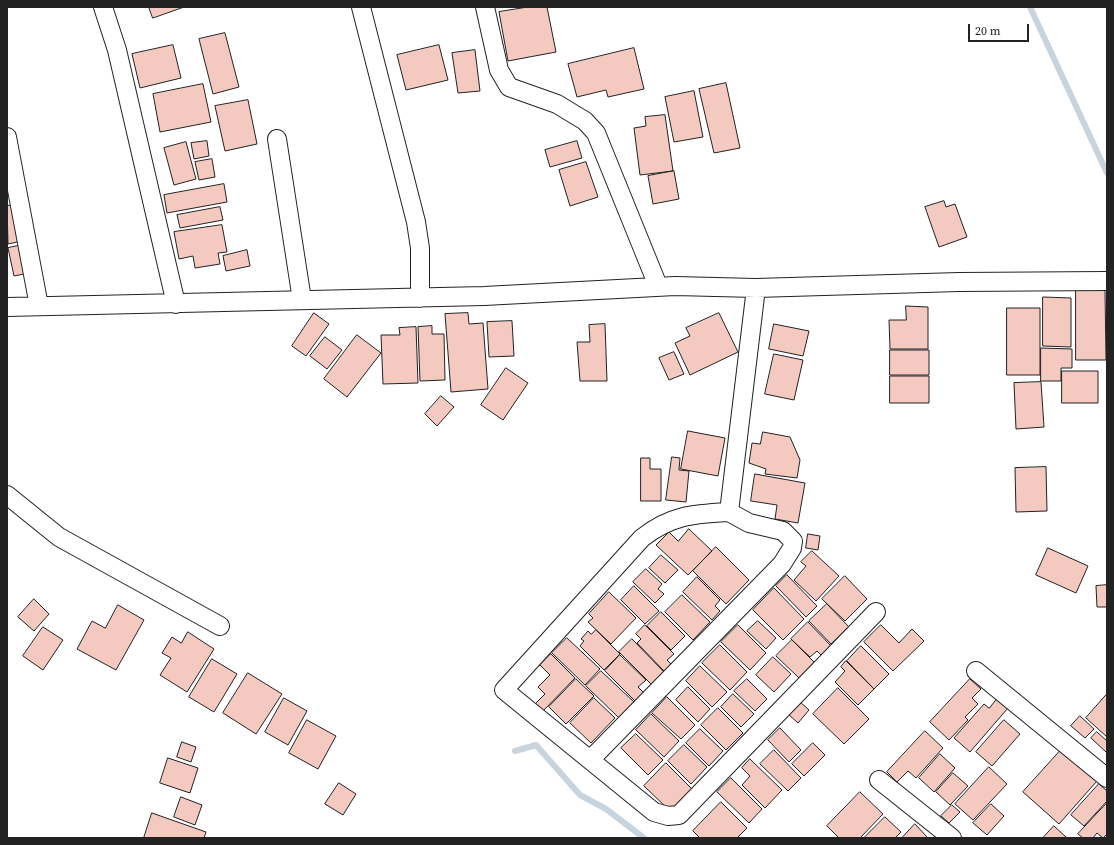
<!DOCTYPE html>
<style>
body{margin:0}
#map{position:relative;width:1114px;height:845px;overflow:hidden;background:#fff;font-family:"Source Serif 4",serif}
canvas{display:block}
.frame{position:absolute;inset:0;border:8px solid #222;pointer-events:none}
.scale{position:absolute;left:968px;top:24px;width:61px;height:18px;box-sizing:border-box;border:2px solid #222;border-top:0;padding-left:5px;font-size:12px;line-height:14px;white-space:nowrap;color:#222;-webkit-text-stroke:3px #fff;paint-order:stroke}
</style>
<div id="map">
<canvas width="1114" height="845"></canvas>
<div class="frame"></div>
<div class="scale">20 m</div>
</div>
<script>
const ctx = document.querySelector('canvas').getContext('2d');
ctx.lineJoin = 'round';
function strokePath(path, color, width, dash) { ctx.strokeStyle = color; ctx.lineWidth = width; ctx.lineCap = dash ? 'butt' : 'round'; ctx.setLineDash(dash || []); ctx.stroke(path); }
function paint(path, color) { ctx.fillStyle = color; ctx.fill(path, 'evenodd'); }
const stream = new Path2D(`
 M1030,7L1107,173
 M515,751L536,745L580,795L606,809L644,838`);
const building = new Path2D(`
 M149,7H184L153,18Z
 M528,7H547L556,52L508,61L499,12Z
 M225,33L239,87L213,94L199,39Z
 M173,45L181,78L140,88L132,54Z
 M439,45L448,80L406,90L397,55Z
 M634,48L644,89L608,97L606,90L577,97L568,64Z
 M475,50L480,91L458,93L452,53Z
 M726,83L740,148L714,153L699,89Z
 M203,84L211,122L160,132L153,94Z
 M694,91L703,137L674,142L665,97Z
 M248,100L257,144L225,151L215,106Z
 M665,115L673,171L640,175L634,128L646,126L645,117Z
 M207,141L209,156L194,159L191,143Z
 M577,141L582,158L550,167L545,150Z
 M186,142L196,179L174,185L164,148Z
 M212,159L215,177L199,180L195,162Z
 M586,162L598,197L570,206L559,170Z
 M674,171L679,199L653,204L648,176Z
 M224,184L227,202L167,213L164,195Z
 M944,201L946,207L955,204L967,237L939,247L925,207Z
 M14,205L22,241L8,244L7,206Z
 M220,207L223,220L180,228L177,215Z
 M222,225L227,252L218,253L220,264L195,268L193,256L179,259L174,232Z
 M23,245L29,273L14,276L8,248Z
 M247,250L250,266L226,271L223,256Z
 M1076,290H1105L1106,360H1076Z
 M1043,297L1071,298V347L1043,346Z
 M906,306L928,307V349H890L889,320H906Z
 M1007,308H1040V375H1007Z
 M314,313L329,324L306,356L292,346Z
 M468,313L469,324L483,323L488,389L451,392L445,314Z
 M719,313L738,352L690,375L675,343L690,336L686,328Z
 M512,321L514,356L489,357L487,322Z
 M605,324L607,381H580L577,342H590L589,325Z
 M774,324L809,331L803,356L769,349Z
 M432,326V334H444L445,380L420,381L418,327Z
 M416,327L418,383L383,384L381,335H400L399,328Z
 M357,335L381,353L347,397L324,379Z
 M325,337L342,350L327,369L310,356Z
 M1041,348L1072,349V368H1061V381H1041Z
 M890,350H929V375H890Z
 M674,352L684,374L669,380L659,358Z
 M774,354L803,360L794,400L765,394Z
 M506,368L528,383L503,420L481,405Z
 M1062,371H1098V403H1062Z
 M890,376H929V403H890Z
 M1041,382L1044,427L1016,429L1014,383Z
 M441,396L454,407L437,426L425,414Z
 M688,431L725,438L718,476L681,469Z
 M763,432L790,437L800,460L797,478L765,474L766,469L749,463L752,443L760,444Z
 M672,457L680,458L679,470L689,471L686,502L666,500Z
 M641,458H650V469H661V501H641Z
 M1046,467L1047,511L1016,512L1015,468Z
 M755,474L805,483L798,523L775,519L777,505L751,501Z
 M689,529L712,551L688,575L656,545L669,532L678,541Z
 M808,534L820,536L818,550L806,548Z
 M716,547L749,580L726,604L693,571Z
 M1048,548L1088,566L1076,593L1036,575Z
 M812,551L839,576L816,601L794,580L806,566L801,562Z
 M661,555L678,570L665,583L649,568Z
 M646,569L662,584L658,589L664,594L655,603L633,582Z
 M787,575L817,606L806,617L776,586Z
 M845,576L867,599L845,621L822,599Z
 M697,577L720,600L715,606L720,611L712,620L683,592Z
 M1107,585V607H1097L1096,586Z
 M634,586L659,611L645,624L621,600Z
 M774,588L804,619L783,640L753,610Z
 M609,592L636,618L611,644L588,622L593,618L589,614Z
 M682,595L710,622L693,640L665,612Z
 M34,599L49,614L34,631L18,617Z
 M827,604L849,627L831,644L809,621Z
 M118,605L144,620L116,670L77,649L92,621L105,628Z
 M661,612L685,636L671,650L647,626Z
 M758,621L776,638L766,649L747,631Z
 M808,622L832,647L822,656L817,651L810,657L791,639Z
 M645,625L674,654L667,660L672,665L665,672L637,643L641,639L636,634Z
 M738,625L766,653L750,670L721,642Z
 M881,625L899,643L912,629L924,641L893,671L864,642Z
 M43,627L63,640L43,670L23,656Z
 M596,630L620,654L604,670L580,646L584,641L581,639L588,631L591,634Z
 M188,632L214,649L187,692L160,675L171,658L162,653L172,637L181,643Z
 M567,638L600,669L585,685L552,653Z
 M632,639L664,672L652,685L619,652Z
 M792,640L815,663L799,678L776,656Z
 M720,645L747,672L730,690L702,663Z
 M861,646L889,674L874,689L847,661Z
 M551,654L575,678L543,711L535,704L545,694L538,687L550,675L540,665Z
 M620,655L646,680L638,687L645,694L637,703L605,671Z
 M773,657L791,674L774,692L756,675Z
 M212,659L237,674L214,712L189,697Z
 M846,661L874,689L858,705L835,682L845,671L841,667Z
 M700,666L727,692L712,707L686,681Z
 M601,671L634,702L619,718L586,686Z
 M248,673L282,694L256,734L223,713Z
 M576,679L594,696L566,724L549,707Z
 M747,679L767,699L755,711L734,691Z
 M970,679L981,689L972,698L978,704L965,717L968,720L949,740L930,722Z
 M688,687L710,709L698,722L676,700Z
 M838,688L869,719L844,744L813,714Z
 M733,694L754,714L741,727L721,707Z
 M1107,694V737L1086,718Z
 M667,697L695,725L681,739L652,713Z
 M284,698L307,711L288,745L265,732Z
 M594,698L615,718L591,743L570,723Z
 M997,699L1008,708L970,752L954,738L984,704L989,708Z
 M799,701L809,710L798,723L788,714Z
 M718,708L743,733L726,750L701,725Z
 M651,714L679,741L664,757L636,730Z
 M1080,716L1094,729L1085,738L1071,726Z
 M307,720L336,736L318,769L289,753Z
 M1004,720L1020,734L992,766L976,752Z
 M780,728L801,750L789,762L768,740Z
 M700,729L723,751L709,766L686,743Z
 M925,731L943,748L916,778L908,771L897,782L887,772Z
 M1097,732L1107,741V753L1091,738Z
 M636,734L663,760L648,775L621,748Z
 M182,742L196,747L191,762L177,757Z
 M813,743L825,755L804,776L792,764Z
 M684,745L707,767L691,784L668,761Z
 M774,750L801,778L788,791L760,764Z
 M1061,750L1097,781L1059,824L1023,792Z
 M940,754L955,768L934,792L919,778Z
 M168,758L198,768L190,793L160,783Z
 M750,759L782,790L765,808L742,785L750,776L742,768Z
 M666,763L693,790L671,812L644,786Z
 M989,767L1007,784L973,820L955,804Z
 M953,773L968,786L950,805L936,792Z
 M731,778L762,809L749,823L717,792Z
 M339,783L356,794L343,815L325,804Z
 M1099,784L1107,791V801L1084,826L1071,815Z
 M860,792L883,814L860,838H839L827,826Z
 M181,797L202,805L195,825L174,817Z
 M721,802L747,828L737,838H700L693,831Z
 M1107,803V834L1103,838L1097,833L1093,838H1083L1078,834Z
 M991,804L1004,816L987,835L973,823Z
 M952,805L960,812L949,823L941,816Z
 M152,813L206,832L204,838H144Z
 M885,817L901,832L895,838H864Z
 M915,824L928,838H902Z
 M1054,826L1067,838H1043Z`);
const minor = new Path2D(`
 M103,7L117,50L176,304
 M361,7L416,222L420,248V298
 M485,7L499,70L509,87L557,104L585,121L596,133L658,286
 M7,137L39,306
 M277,139L302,300
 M7,307L484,296L675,286L756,288L959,282L1107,281
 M7,495L59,537L220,626
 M729,512C694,514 671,515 642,538L504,690L654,812L668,816L679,815L876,612
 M976,671L1107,778
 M590,760L782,564L792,548L793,541L783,531L749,523L729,512L756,288
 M879,780L952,838`);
strokePath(stream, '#c7d3dd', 6);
paint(building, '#f3c9c0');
strokePath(building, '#222', 1);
strokePath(minor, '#222', 20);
strokePath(minor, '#fff', 18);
</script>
